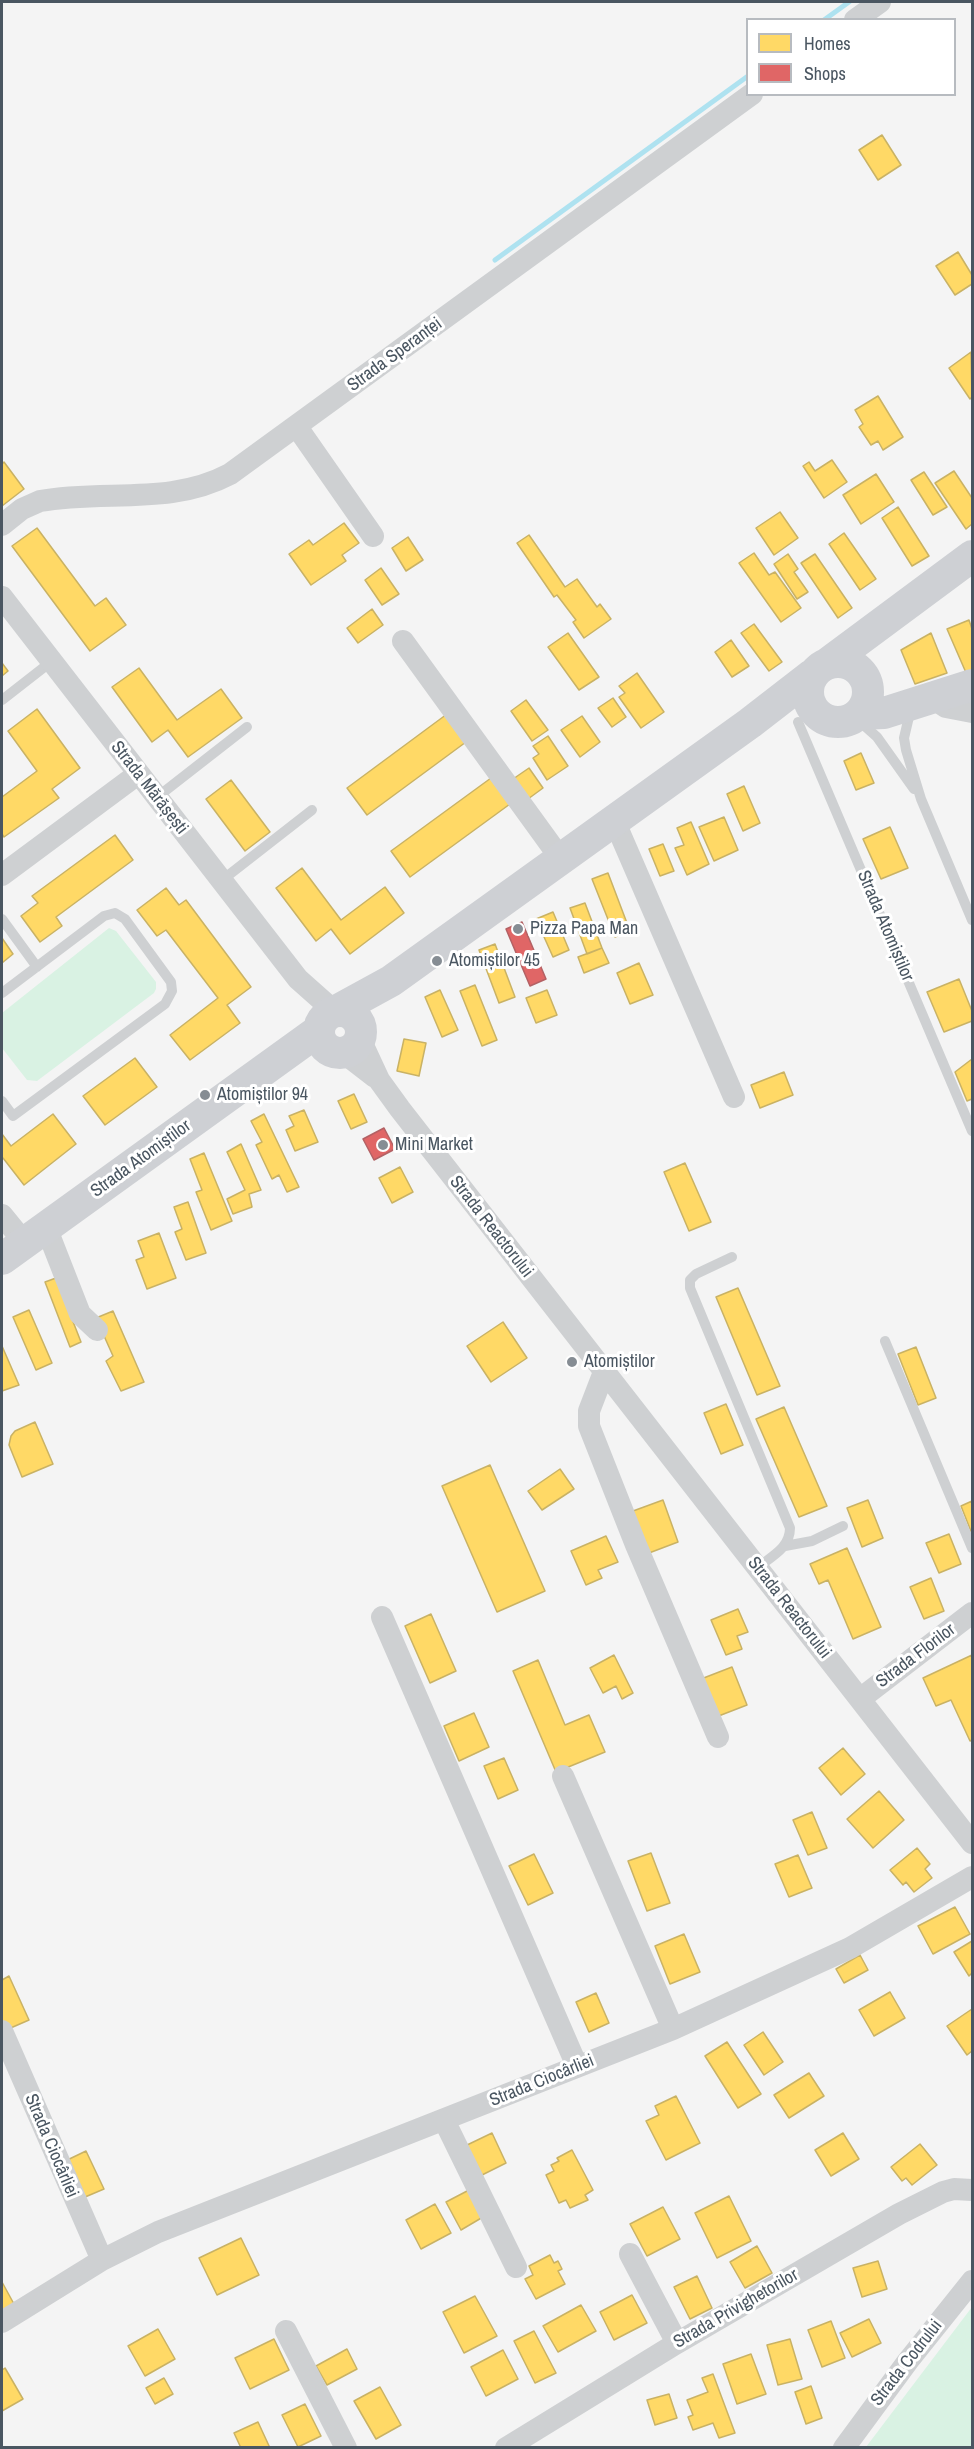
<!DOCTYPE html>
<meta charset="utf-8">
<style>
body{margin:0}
#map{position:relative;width:974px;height:2449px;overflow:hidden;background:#f4f4f4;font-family:"Archivo Narrow",sans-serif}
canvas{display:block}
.frame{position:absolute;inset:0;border:3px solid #4a5661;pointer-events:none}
.legend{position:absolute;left:746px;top:18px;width:210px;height:78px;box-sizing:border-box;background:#fff;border:2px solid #b7bbc0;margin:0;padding:8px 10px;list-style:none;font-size:18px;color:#4a5661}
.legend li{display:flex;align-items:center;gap:12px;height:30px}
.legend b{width:30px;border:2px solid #b7bbc0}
</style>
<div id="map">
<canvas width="974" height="2449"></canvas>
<div class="frame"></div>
<ul class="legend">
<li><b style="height:16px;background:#ffd966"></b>Homes</li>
<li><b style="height:16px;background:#e06666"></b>Shops</li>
</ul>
</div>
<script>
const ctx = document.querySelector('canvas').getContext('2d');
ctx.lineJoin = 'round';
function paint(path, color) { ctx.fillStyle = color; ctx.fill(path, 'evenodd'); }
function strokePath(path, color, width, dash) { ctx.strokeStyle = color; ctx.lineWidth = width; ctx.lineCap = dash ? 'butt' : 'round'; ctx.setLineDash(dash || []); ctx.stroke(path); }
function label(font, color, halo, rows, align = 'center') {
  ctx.font = font + ' "Archivo Narrow",sans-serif'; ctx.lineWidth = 6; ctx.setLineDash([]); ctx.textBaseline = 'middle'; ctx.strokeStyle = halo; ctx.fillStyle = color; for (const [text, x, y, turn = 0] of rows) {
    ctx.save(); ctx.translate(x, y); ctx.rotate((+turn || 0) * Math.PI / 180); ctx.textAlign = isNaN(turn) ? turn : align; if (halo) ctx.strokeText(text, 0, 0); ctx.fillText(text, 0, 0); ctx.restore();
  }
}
const green = new Path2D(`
 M109,928L116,931L156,982V989L154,993L37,1081L27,1080L2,1048V1013Z
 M972,2307V2447H866Z`);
const homes = new Path2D(`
 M882,135L901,165L878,180L859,150Z
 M958,252L972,275V284L955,295L936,266Z
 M971,352L972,397L970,399L949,368Z
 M878,396L903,437L883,450L878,441L871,445L859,427L863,424L855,410Z
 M832,460L847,482L824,498L803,466L809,462L815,471Z
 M4,462L24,489L2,506V464Z
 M954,471L972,498V524L966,529L935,483Z
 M924,472L947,507L933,515L911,480Z
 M876,474L894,502L861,524L843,495Z
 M898,507L929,556L912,566L882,518Z
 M780,512L798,538L774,555L756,528Z
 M344,523L359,543L342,555L346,561L311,585L289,554L309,540L313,545Z
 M37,528L95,606L106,598L126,625L90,651L12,546Z
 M844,533L876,579L860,590L829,544Z
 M529,535L565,587L577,579L597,607L600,604L611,619L584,638L573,622L576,620L557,595L554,597L517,543Z
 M408,537L423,560L406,571L392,548Z
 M754,553L769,575L775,572L801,608L781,622L739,563Z
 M788,554L798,569L794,572L808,592L797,599L774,564Z
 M815,554L852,608L838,618L801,563Z
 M381,568L399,594L382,605L365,580Z
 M372,609L383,625L358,643L347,628Z
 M969,620L972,629V672L967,675L947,629Z
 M754,624L782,662L769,671L741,633Z
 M568,633L599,677L579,690L548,647Z
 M931,633L947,673L915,684L901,650Z
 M731,640L749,666L732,677L715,652Z
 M2,663L8,671L2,676Z
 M139,668L177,720L221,689L242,718L188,757L168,730L152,742L112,687Z
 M637,673L664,712L641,728L619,697L625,693L619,686Z
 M613,698L626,717L612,727L598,708Z
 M526,700L548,730L532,741L511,711Z
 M37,709L80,768L52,789L59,798L4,837L2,834V797L37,771L8,731Z
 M447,714L466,742L367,815L347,788Z
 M582,716L600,742L580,757L561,730Z
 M548,736L568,766L547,780L533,758L539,754L533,746Z
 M861,753L874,783L856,790L844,761Z
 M529,768L543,788L528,799L513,779Z
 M491,778L510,804L410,877L391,851Z
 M231,780L270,832L245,851L206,799Z
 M744,786L760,823L743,831L727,794Z
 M724,817L738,850L714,861L699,827Z
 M691,822L709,864L687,875L675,848L684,845L677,828Z
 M890,827L908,868L881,879L863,839Z
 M115,835L133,860L56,917L62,926L40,942L21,916L38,903L32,896Z
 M663,844L674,871L660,876L649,849Z
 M302,868L341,920L385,887L404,913L350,954L331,929L316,941L276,888Z
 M608,873L630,931L615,937L592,879Z
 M166,888L179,905L186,900L251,987L227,1005L240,1023L190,1060L170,1035L218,998L166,930L157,936L137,910Z
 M585,903L602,948L587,954L570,908Z
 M553,912L569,950L553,957L536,919Z
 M2,938L13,954L2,963Z
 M495,944L515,997L499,1003L479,950Z
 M602,948L609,963L584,973L578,957Z
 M639,963L653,995L630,1004L617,973Z
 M959,979L972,1011V1021L944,1032L927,992Z
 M475,985L497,1040L482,1046L460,991Z
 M440,990L458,1030L442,1037L425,997Z
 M547,990L557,1015L536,1023L526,998Z
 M404,1039L426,1043L419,1076L397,1071Z
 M135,1058L157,1087L105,1125L83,1096Z
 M972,1059V1099L967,1101L955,1072Z
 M784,1072L793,1095L760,1108L751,1085Z
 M354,1094L367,1122L351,1129L338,1101Z
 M304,1110L318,1142L295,1151L286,1130L294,1126L289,1116Z
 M53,1114L76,1144L24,1185L3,1158L2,1159V1134L11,1146Z
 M264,1114L299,1187L287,1192L279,1175L272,1179L256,1145L262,1142L251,1121Z
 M241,1144L261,1190L249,1194L252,1207L233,1214L227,1199L245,1190L227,1152Z
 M204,1153L232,1221L211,1230L196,1192L202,1190L190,1159Z
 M685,1163L711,1222L689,1231L664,1172Z
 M400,1167L413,1192L392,1203L379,1178Z
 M188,1202L206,1253L186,1260L175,1232L182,1229L174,1207Z
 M159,1233L176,1278L147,1289L136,1260L144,1257L138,1241Z
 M56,1278L81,1342L70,1347L45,1282Z
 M738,1288L780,1386L757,1395L716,1297Z
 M29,1310L52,1363L36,1370L13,1317Z
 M113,1311L144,1382L121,1391L106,1361L113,1356L96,1318Z
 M503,1322L527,1358L491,1382L467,1346Z
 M2,1346L19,1385L2,1391Z
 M916,1347L936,1398L918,1405L898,1354Z
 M726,1404L743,1445L721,1454L704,1413Z
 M784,1407L827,1506L799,1517L756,1419Z
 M35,1422L53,1464L22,1477L9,1445L11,1436L15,1431Z
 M490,1465L545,1591L497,1612L442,1486Z
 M560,1469L574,1489L542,1510L528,1491Z
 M663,1500L678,1542L649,1553L633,1511Z
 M868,1500L883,1538L862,1547L847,1508Z
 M972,1501V1534L961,1506Z
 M949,1534L961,1564L939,1573L926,1543Z
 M606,1536L618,1562L598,1570L602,1578L586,1585L571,1551Z
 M847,1548L881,1627L853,1639L828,1580L819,1584L810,1564Z
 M931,1578L944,1611L924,1619L910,1587Z
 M738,1609L748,1632L737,1636L742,1649L726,1655L711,1620Z
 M431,1614L456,1671L430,1683L405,1626Z
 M614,1655L633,1693L622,1699L616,1686L603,1693L590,1668Z
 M972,1655V1740L970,1741L951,1700L936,1706L923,1678Z
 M538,1660L565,1725L589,1715L605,1752L556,1772L513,1671Z
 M732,1667L747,1705L716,1717L701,1679Z
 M474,1713L489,1747L459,1761L444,1726Z
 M843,1748L865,1774L841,1795L819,1768Z
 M504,1758L518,1790L498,1799L484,1766Z
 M879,1791L904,1820L873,1848L847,1819Z
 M812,1812L827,1848L808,1855L793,1820Z
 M917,1848L930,1864L925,1869L932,1878L914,1892L906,1882L903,1885L890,1870Z
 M651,1853L670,1903L647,1911L628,1861Z
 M534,1854L553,1893L528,1905L509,1866Z
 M798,1855L812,1888L789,1897L775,1864Z
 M955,1907L970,1934L933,1954L918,1926Z
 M684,1934L700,1972L670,1984L655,1946Z
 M972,1941V1973L969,1976L954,1952Z
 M860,1955L868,1970L844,1983L836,1969Z
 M9,1976L29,2020L6,2030L2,2020V1980Z
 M890,1992L905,2018L874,2036L859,2010Z
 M596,1993L609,2023L589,2032L576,2002Z
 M972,2009V2051L967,2055L947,2026Z
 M763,2032L783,2062L764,2075L744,2045Z
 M727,2042L761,2094L738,2108L705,2056Z
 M809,2073L824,2096L789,2118L774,2095Z
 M676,2096L700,2143L666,2160L646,2121L659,2115L655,2106Z
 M492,2133L506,2163L480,2176L465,2146Z
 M843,2133L859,2159L831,2176L815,2150Z
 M920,2144L937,2165L912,2185L906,2178L902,2181L891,2167Z
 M572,2150L593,2190L585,2195L588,2200L570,2208L566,2200L559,2203L546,2175L554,2171L551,2165L559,2161L557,2158Z
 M86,2151L104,2189L78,2200L61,2163Z
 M469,2190L483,2217L461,2230L446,2202Z
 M729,2196L751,2241L717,2258L695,2213Z
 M435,2204L451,2233L421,2249L406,2220Z
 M663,2207L680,2239L647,2256L630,2224Z
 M241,2238L259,2275L217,2295L199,2258Z
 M757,2246L772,2273L745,2288L730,2262Z
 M550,2255L554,2263L558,2261L562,2269L558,2271L565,2284L536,2299L525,2279L533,2275L529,2266Z
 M878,2261L887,2289L862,2297L853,2268Z
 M697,2276L712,2308L690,2319L674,2287Z
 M2,2282L14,2304L2,2311Z
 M632,2295L647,2323L614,2340L600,2312Z
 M475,2296L497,2336L464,2353L443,2312Z
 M581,2305L596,2331L558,2352L543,2326Z
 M869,2319L881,2343L852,2357L840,2333Z
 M831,2321L845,2358L822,2367L808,2330Z
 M158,2329L175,2359L145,2376L128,2346Z
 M534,2331L556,2373L535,2383L514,2341Z
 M274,2339L289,2370L250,2389L235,2358Z
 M790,2339L802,2379L778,2385L767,2345Z
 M347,2349L357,2369L327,2385L316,2366Z
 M503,2350L518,2379L486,2396L471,2367Z
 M751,2354L766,2394L737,2404L723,2364Z
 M5,2368L23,2399L2,2411V2370Z
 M713,2374L735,2433L719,2438L713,2423L693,2430L688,2417L693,2415L687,2400L708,2392L702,2378Z
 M164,2378L173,2394L155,2404L146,2388Z
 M811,2386L822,2418L806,2424L795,2392Z
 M380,2387L401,2425L376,2439L354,2401Z
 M669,2394L677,2418L655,2425L647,2400Z
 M305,2404L321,2436L298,2447L282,2415Z
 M258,2422L270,2448H241L234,2433Z`);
const shops = new Path2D(`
 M522,922L546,979L530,986L506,929Z
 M384,1128L395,1149L374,1160L363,1139Z`);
const stream = new Path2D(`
 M824,20L849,2
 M495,260L748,76`);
const lane = new Path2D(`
 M2,700L52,661
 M911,708L904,738L906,750L921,799L972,920
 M858,720L877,737L914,789
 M798,722L972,1131
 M156,798L247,727
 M221,881L312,810
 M2,919L37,967
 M2,993L104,916L115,913L125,919L171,982L172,991L165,1004L13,1116L2,1101
 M732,1257L696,1274L690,1280V1288L790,1528C790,1548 772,1556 757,1568
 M885,1341L972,1548
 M785,1546L812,1541L843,1526`);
const street = new Path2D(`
 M855,20L880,2
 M297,427L373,536
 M2,525L22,509L40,501C104,489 170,506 230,474L752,94
 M2,597L298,979L334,1011
 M403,641L561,859
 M931,697L946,707L972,712
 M614,820L734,1097
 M2,875L138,774
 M360,1039L379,1080L400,1109L972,1843
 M344,1053L375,1077
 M2,1215L24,1242
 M46,1227L80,1314L97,1330
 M604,1372L589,1411V1426L636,1545L718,1737
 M382,1617L577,2066
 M860,1699L972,1613
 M563,1776L673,2029
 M2,2031L102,2260
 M444,2120L516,2267
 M630,2254L677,2343
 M2,2322L102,2260L158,2232L673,2029L850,1948L972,1877
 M286,2331L346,2448
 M506,2448L677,2343L899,2214L943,2192L954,2189L972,2190
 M844,2448L908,2361L972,2281`);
const secondary = new Path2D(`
 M808 692a30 30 0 1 1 60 0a30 30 0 1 1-60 0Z
 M828,663L972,556
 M859,714L884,713L972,685
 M338,1010L391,981L750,723L812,675
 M319 1032a21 21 0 1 1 42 0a21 21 0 1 1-42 0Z
 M2,1259L318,1031`);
const markers = [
 [518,929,6,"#868d94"],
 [437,961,6,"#868d94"],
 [205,1095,6,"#868d94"],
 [383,1145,6,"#868d94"],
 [572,1362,6,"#868d94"]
];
const streetNames = [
 ["Strada Speranței",395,355,-36],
 ["Strada Mărășești",149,788,52],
 ["Strada Atomiștilor",885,926,67],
 ["Strada Atomiștilor",141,1159,-36],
 ["Strada Reactorului",491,1227,52],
 ["Strada Reactorului",789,1608,52],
 ["Strada Florilor",916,1656,-37],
 ["Strada Ciocârliei",542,2081,-22],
 ["Strada Ciocârliei",51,2146,67],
 ["Strada Privighetorilor",736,2309,-30],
 ["Strada Codrului",907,2363,-52]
];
const poiNames = [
 ["Pizza Papa Man",530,929],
 ["Atomiștilor 45",449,961],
 ["Atomiștilor 94",217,1095],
 ["Mini Market",395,1145],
 ["Atomiștilor",584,1362]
];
paint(green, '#d9f2e3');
paint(homes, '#ffd966');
strokePath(homes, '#c9b264', 1.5);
paint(shops, '#e06666');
strokePath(shops, '#b36164', 1.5);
strokePath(stream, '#aee2f0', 5);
strokePath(lane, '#ced0d2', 10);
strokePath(street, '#ced0d2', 22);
strokePath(secondary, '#ced0d4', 32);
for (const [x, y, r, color] of markers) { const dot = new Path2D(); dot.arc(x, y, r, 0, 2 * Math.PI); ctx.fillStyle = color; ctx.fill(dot); strokePath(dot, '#fff', 2); }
label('18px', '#4a5661', '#fff', streetNames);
label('18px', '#4a5661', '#fff', poiNames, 'left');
</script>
